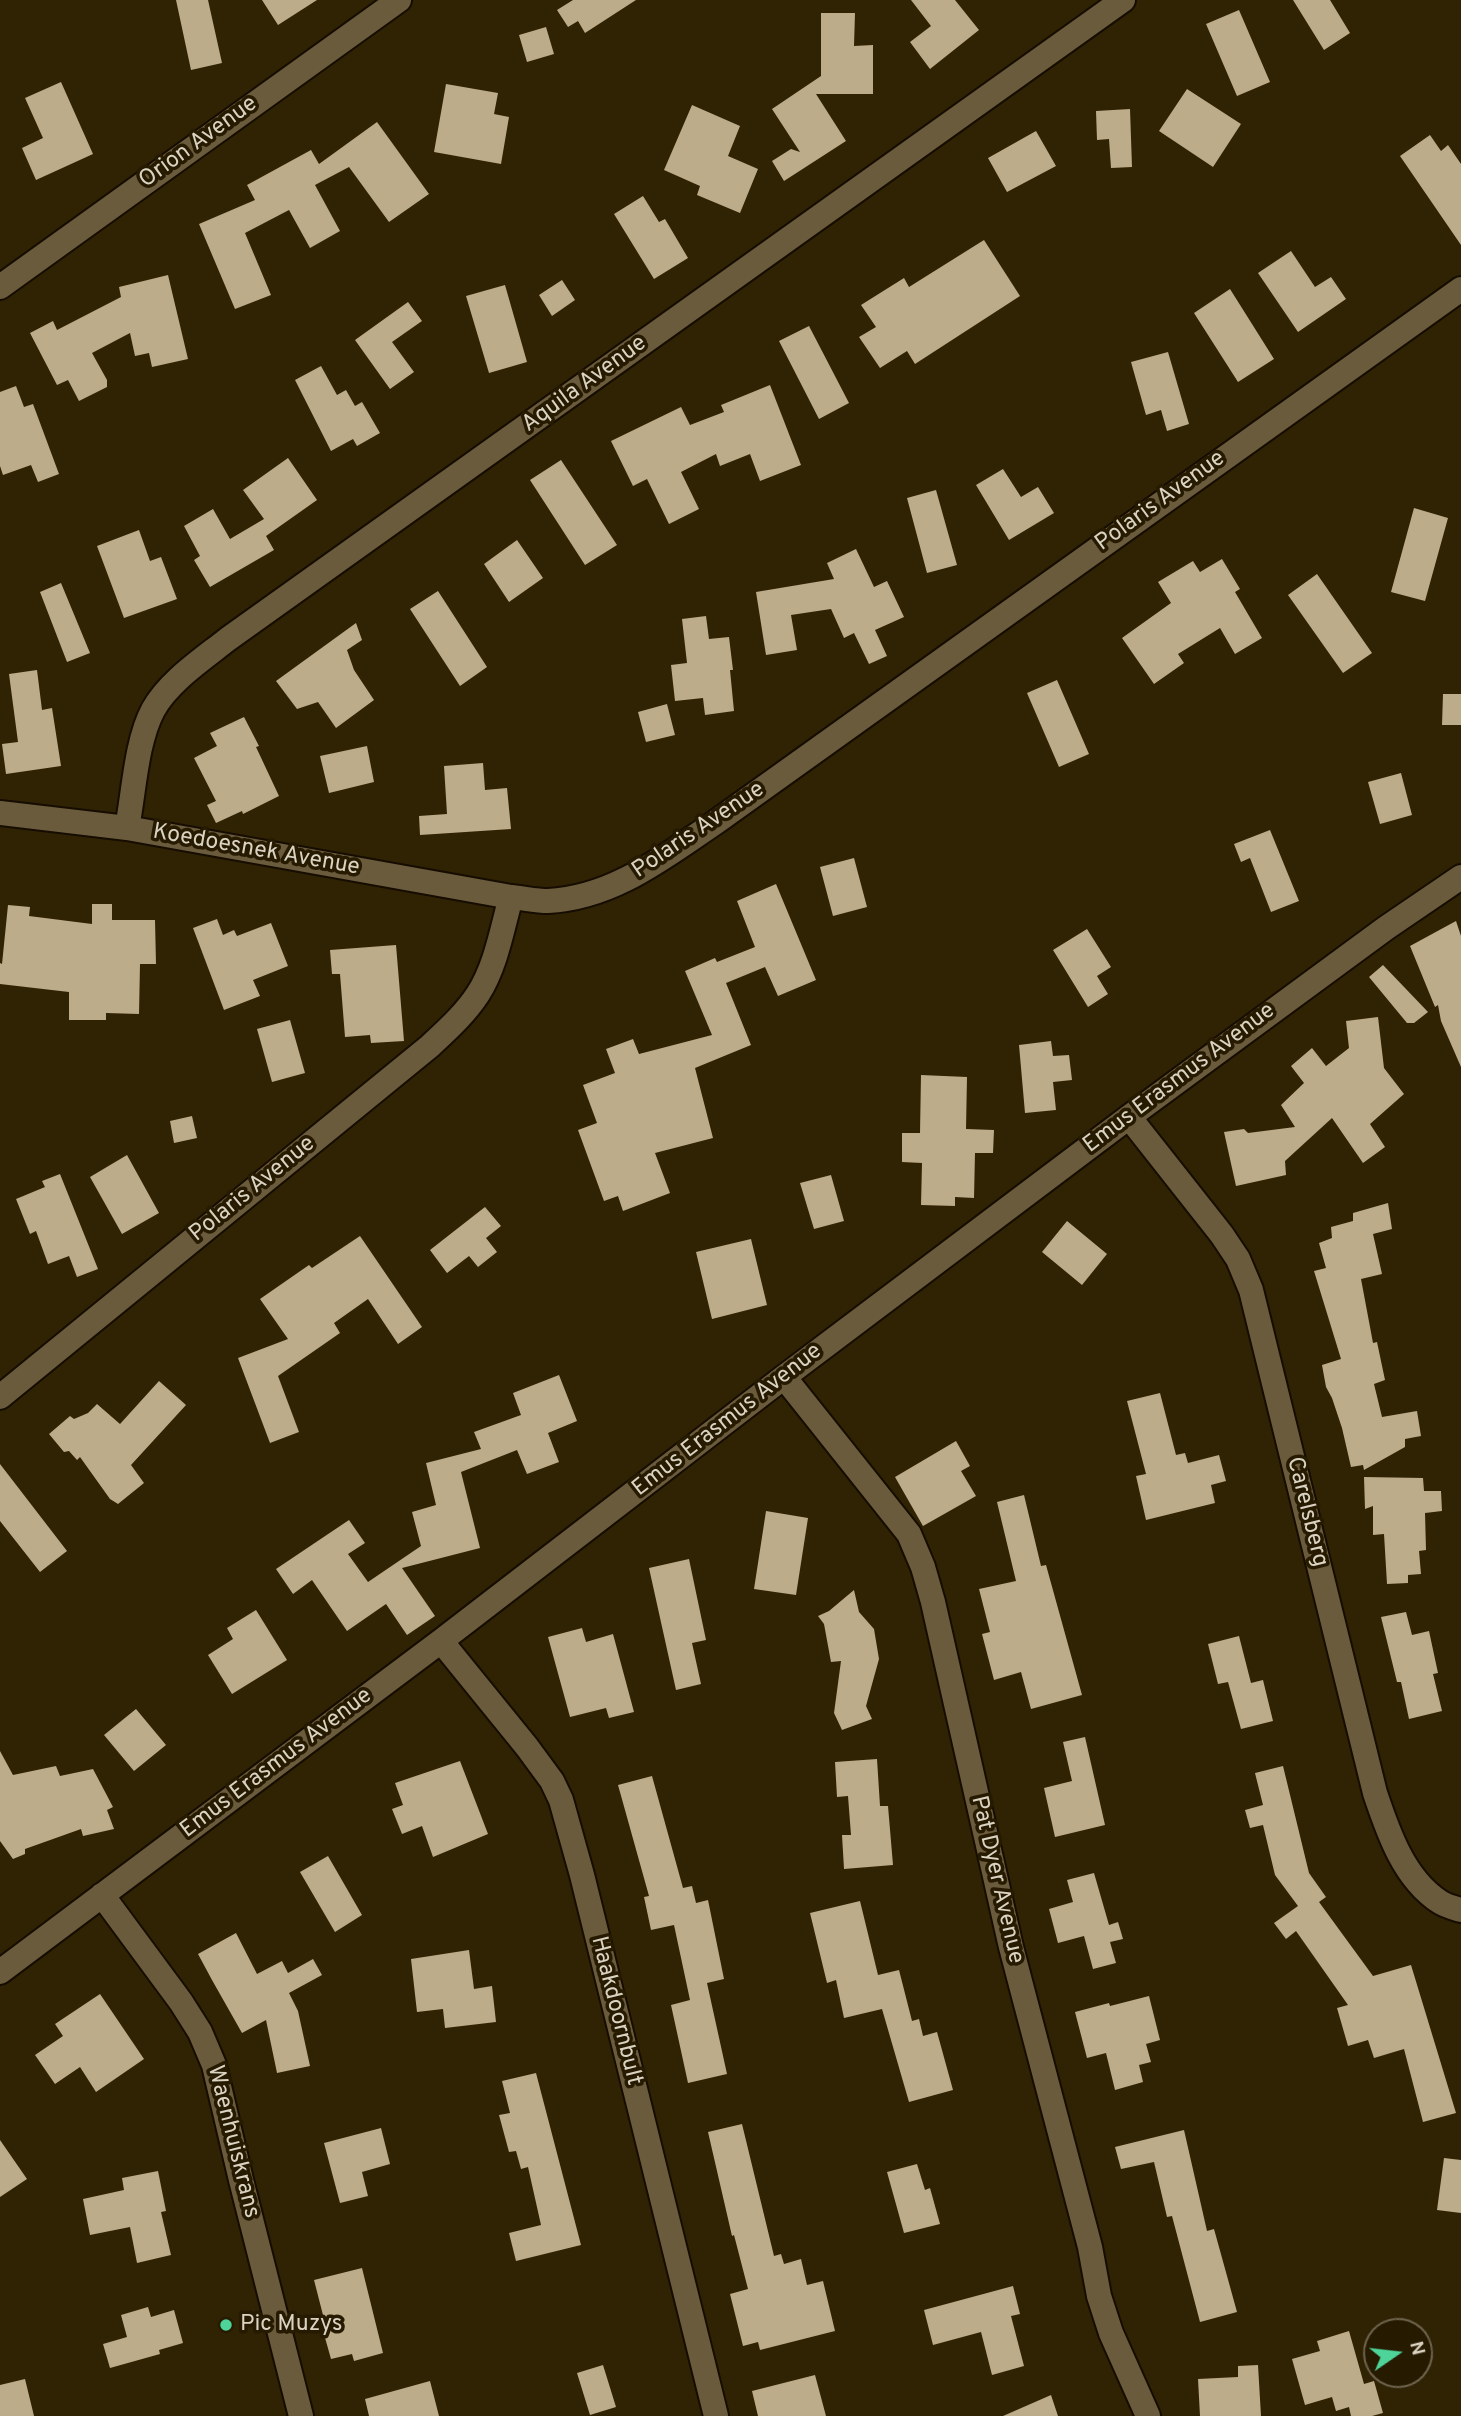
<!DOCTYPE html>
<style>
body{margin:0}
#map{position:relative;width:1461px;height:2416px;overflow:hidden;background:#302304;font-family:Overpass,sans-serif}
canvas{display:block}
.north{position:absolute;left:1363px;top:2318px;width:70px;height:70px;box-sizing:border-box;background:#261a00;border:2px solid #6e644e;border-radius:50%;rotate:76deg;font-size:19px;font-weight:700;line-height:28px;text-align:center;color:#dbd3c2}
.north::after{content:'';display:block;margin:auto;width:24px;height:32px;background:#4ed399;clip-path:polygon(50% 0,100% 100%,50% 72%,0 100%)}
</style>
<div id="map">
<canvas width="1461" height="2416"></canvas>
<div class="north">N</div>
</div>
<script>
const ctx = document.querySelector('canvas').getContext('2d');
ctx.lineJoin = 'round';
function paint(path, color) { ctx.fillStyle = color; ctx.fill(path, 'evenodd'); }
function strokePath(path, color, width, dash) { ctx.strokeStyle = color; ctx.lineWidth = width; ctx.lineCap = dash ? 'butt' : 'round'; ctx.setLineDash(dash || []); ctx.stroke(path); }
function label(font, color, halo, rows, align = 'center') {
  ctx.font = font + ' Overpass,sans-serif'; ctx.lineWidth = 7; ctx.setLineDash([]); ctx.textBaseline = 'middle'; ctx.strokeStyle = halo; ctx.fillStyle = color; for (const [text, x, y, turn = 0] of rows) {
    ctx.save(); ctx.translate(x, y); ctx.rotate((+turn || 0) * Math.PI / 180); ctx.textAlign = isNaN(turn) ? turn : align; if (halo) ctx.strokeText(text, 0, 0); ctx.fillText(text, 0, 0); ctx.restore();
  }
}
const building = new Path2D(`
 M176,0H208L222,63L191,70Z
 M262,0H317L278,25Z
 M573,0H636L585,33L578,21L568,27L557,10Z
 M911,0H955L979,30L930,69L910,42L931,26Z
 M1293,0H1330L1350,33L1324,50Z
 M1239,10L1270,82L1237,96L1206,24Z
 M821,13H855L854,46L873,45V94H816L846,141L784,181L772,161L791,149L800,152L772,109L821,76Z
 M546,27L554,54L527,62L519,35Z
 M61,82L93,154L36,180L22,148L43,138L25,98Z
 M446,84L498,93L494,114L509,117L501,164L434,152Z
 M1187,89L1241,124L1213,167L1159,131Z
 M692,105L740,126L728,156L758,169L740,213L697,195L700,186L664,170Z
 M1130,109L1132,167L1111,168L1109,139L1097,140L1096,111Z
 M377,122L429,194L389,222L349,167L315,185L340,231L310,248L289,210L245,233L271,295L235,309L199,224L255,200L247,185L311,150L319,164Z
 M1036,131L1056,166L1007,192L988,158Z
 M1430,135L1441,151L1448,145L1461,164V245L1400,156Z
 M643,196L659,222L665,219L688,258L654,279L614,214Z
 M984,240L1020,296L915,364L907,351L880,368L859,337L876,327L861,305L904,278L909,287Z
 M1291,251L1315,287L1331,277L1346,299L1298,332L1258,273Z
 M168,275L188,359L152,367L149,353L135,356L130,333L92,353L107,380V387L79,401L68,380L57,385L30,333L53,321L57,330L121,297L119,287Z
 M562,280L575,300L552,316L539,295Z
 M505,285L527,362L489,373L466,296Z
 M1230,289L1274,359L1238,382L1194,313Z
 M408,302L422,321L392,342L414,372L390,389L355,340Z
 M809,326L849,403L819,419L779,341Z
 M1168,352L1189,424L1167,431L1161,410L1146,415L1131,362Z
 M321,366L337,395L346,390L355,406L362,402L380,433L357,446L353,439L331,451L295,380Z
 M770,385L801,465L760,481L750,454L720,466L716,454L681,472L699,509L669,524L647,479L633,486L611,441L681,407L690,425L724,412L721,405Z
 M16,386L24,407L33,404L59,474L38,482L31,465L3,475L0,466V392Z
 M288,458L317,500L266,536L274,550L210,587L194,560L200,556L184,526L213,509L230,539L264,519L243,490Z
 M561,460L617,545L585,565L530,480Z
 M1003,469L1021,497L1038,487L1054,513L1009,540L976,485Z
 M936,490L957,565L927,573L907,498Z
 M1414,508L1448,518L1425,601L1391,592Z
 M139,530L150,561L161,557L177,599L124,618L97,546Z
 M517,540L543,578L509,602L484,564Z
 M856,549L874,587L887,581L904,617L875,630L887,656L869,664L854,633L844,638L831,609L791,615L797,650L766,655L756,592L834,579L827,563Z
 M1222,559L1240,589L1235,592L1262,638L1235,654L1220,628L1178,654L1184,663L1154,684L1122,638L1171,603L1158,582L1193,561L1200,572Z
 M1317,574L1372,653L1343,673L1288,595Z
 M61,583L90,653L67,662L40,592Z
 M438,591L487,667L460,686L410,609Z
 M706,616L709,639L729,637L733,670H730L734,711L705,715L703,698L675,701L671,665L687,663L682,619Z
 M356,623L362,640L347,650L354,670L374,700L336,728L318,702L297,709L276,681Z
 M37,670L42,710L52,708L61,766L6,774L2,744L18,742L9,674Z
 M1057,680L1089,754L1059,767L1027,693Z
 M1443,694H1461V725H1442Z
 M667,704L675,735L646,742L638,712Z
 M244,717L259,746L256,747L279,796L243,814L242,811L216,823L207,805L216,801L194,758L217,746L210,733Z
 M367,746L374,782L329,793L320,756Z
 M483,763L485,790L507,788L511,829L420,835L419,816L447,814L444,766Z
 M1401,773L1412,815L1380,824L1368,782Z
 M1270,830L1299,901L1271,912L1250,858L1241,862L1234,844Z
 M854,858L867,907L833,916L820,867Z
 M776,884L816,980L778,996L765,967L726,983L751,1045L695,1068L713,1138L655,1153L670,1193L623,1211L618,1196L604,1201L578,1130L597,1123L583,1085L615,1073L606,1049L633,1039L639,1054L712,1035L685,971L715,958L717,962L755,947L737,901Z
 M92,904H112V920H155L156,964H140L139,1014L106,1013V1020H69V992L0,984V963L2,964L8,905L30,907L29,916L92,924Z
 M217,919L223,935L234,930L237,936L271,923L288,966L253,980L260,996L224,1010L193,928Z
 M1456,921L1461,936V1067L1441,1021L1438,1005L1435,1007L1410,946Z
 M1087,929L1111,967L1097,976L1108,994L1088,1007L1053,950Z
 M396,945L404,1041L371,1043L370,1035L345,1037L340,974H332L330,950Z
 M1383,965L1428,1012L1414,1023H1407L1369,977Z
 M1378,1017L1384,1068L1404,1094L1370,1124L1385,1147L1363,1163L1332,1118L1285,1161L1286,1175L1236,1186L1224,1132L1244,1129L1248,1133L1295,1127L1281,1105L1304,1083L1291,1066L1312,1048L1326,1066L1349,1048L1346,1021Z
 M290,1020L305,1073L272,1082L257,1029Z
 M1051,1041L1053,1056L1069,1055L1072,1080L1053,1082L1056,1110L1025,1113L1019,1045Z
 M921,1075L967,1077L966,1129L994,1130L993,1153H975L974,1198L955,1197V1206L921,1205L922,1163L902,1162V1133H920Z
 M192,1116L197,1138L174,1143L170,1121Z
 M127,1155L159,1213L122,1234L90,1177Z
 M60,1174L98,1269L77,1277L69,1256L48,1264L36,1231L30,1234L16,1199L45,1187L42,1181Z
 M831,1175L844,1221L814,1229L800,1183Z
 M1388,1203L1392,1229L1373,1234L1382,1274L1361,1279L1373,1343L1377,1342L1385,1380L1374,1384L1382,1417L1417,1411L1421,1436L1405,1439V1447L1364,1470L1363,1465L1351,1467L1342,1428L1332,1398L1326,1387L1322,1365L1341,1359L1314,1271L1326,1268L1319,1243L1332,1238L1331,1227L1353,1221V1213Z
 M485,1207L501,1226L486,1238L497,1252L478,1267L469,1256L447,1273L430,1250Z
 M1067,1221L1107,1254L1082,1285L1042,1252Z
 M360,1236L422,1327L398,1344L368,1299L334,1323L340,1333L278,1376L299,1432L270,1443L238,1358L288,1339L260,1299L309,1265L312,1268Z
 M751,1239L767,1305L712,1319L696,1252Z
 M559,1375L577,1421L548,1433L559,1462L527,1474L517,1450L461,1472L480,1548L402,1568L435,1616L407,1635L386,1604L347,1631L312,1580L293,1594L276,1569L349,1520L365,1543L348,1554L368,1582L421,1546L412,1512L436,1505L426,1463L481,1449L474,1432L521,1415L513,1393Z
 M159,1381L186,1405L131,1465L144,1483L118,1504L110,1499L80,1457L77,1460L69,1451L64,1452L49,1434L70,1416L74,1419L88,1413L97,1404L120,1424Z
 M1160,1393L1176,1455L1185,1453L1188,1463L1219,1455L1226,1481L1211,1485L1215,1503L1146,1520L1136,1476L1146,1474L1127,1401Z
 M956,1441L970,1466L961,1471L976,1496L923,1526L895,1477Z
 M0,1464L67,1551L40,1572L0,1521Z
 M1364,1477L1423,1478L1424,1491H1441L1442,1511L1425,1513L1426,1550L1419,1551L1421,1574L1408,1575V1583L1387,1584L1384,1534L1373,1535V1506L1365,1509Z
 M1024,1495L1041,1566L1046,1565L1082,1695L1031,1709L1021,1672L994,1680L982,1634L990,1632L979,1589L1016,1581L997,1502Z
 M766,1511L808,1518L796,1595L754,1589Z
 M689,1559L706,1640L692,1643L701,1684L676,1690L649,1568Z
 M854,1590L859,1612L874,1629L879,1659L866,1706L872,1719L842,1730L834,1713L841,1661L831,1662L824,1624L818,1616L829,1611Z
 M256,1610L287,1660L232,1694L208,1655L233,1639L227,1628Z
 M1406,1612L1412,1635L1429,1631L1438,1673L1433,1674L1442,1711L1409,1719L1401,1682H1397L1381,1617Z
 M582,1628L586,1642L613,1634L634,1712L609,1718L606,1708L570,1717L548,1637Z
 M1239,1636L1251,1683L1263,1680L1273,1721L1241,1729L1228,1682L1218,1684L1208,1644Z
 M136,1709L166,1745L134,1771L104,1735Z
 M1085,1737L1105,1825L1055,1837L1044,1788L1072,1781L1063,1742Z
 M0,1751L13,1775L56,1766L60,1776L93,1769L113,1807L107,1810L114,1829L83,1836L81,1829L25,1849V1854L13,1859L0,1841Z
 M877,1759L880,1806H888L893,1865L844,1869L842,1835H851L848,1796L837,1797L835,1762Z
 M460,1761L488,1834L433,1857L422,1826L402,1834L392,1809L403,1805L395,1783Z
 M1283,1766L1309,1873L1326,1897L1319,1902L1373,1976L1411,1965L1456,2113L1423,2122L1404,2049L1374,2058L1368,2040L1348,2046L1337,2008L1348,2005L1296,1931L1286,1939L1274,1923L1298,1906L1275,1875L1263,1825L1250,1828L1245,1810L1263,1805L1255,1773Z
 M652,1776L683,1888L692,1886L696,1903L708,1900L724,1979L707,1983L727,2074L688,2083L671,2005L690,2000L674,1925L651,1930L644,1897L649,1896L618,1785Z
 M328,1856L362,1915L335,1932L300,1872Z
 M1094,1873L1109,1925L1118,1922L1123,1939L1110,1942L1116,1963L1093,1969L1084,1936L1058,1943L1049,1909L1073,1902L1067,1880Z
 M860,1901L878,1975L899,1970L912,2021L919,2019L923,2036L937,2032L953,2090L909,2102L882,2009L844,2018L836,1980L827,1983L810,1913Z
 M236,1933L257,1974L282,1961L288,1973L313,1959L322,1975L289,1993L298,2011L310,2066L277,2073L266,2020L242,2033L212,1980L198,1954Z
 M469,1950L474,1989L492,1986L496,2022L445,2028L443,2009L417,2012L411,1959Z
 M100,1994L144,2059L96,2092L80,2067L55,2084L35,2055L63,2036L55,2024Z
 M1149,1996L1160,2040L1146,2044L1151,2062L1139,2065L1143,2082L1115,2090L1106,2053L1087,2058L1075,2012L1109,2003L1110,2006Z
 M536,2073L581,2245L516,2261L509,2233L541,2225L528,2167L521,2169L516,2151L509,2152L499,2115L510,2113L502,2081Z
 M742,2124L774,2256L781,2254L784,2264L801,2259L807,2285L823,2281L835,2331L760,2350L758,2342L743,2346L730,2294L748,2289L734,2235L732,2236L708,2132Z
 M381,2128L390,2164L362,2172L368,2196L340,2203L324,2143Z
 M1184,2130L1207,2231L1214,2229L1237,2312L1200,2322L1172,2216L1167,2217L1154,2162L1121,2169L1115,2147Z
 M0,2140L27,2179L0,2197Z
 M1444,2158L1461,2160V2213L1437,2210Z
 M917,2164L925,2190L930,2188L940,2224L904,2233L887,2172Z
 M158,2171L166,2211L161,2212L171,2255L137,2263L130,2227L90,2235L83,2199L124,2190L122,2178Z
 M362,2268L383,2353L354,2361L352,2354L331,2359L320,2320L324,2319L314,2280Z
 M1013,2286L1020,2314L1011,2316L1024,2366L992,2375L981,2332L933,2345L924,2310Z
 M148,2307L151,2317L174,2310L183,2343L159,2350L160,2354L110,2368L103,2344L127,2337L121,2315Z
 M1349,2331L1364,2384L1374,2381L1383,2413L1372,2416H1351L1349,2407L1336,2411L1332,2397L1305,2405L1292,2359L1320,2351L1317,2341Z
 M603,2365L616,2407L590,2415L577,2373Z
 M1258,2365L1261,2416H1200L1198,2379L1238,2377V2366Z
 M815,2375L826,2416H758L752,2391Z
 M25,2379L34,2416H0V2385Z
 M430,2381L439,2416H369L365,2399Z
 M1051,2395L1058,2416H1003Z`);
const street = new Path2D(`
 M0,287L399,0
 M0,813L127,828L511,897C523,898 536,901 548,901C613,898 664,857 716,822L1461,289
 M127,828C134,792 136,742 153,710C169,681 203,659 228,639L1123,0
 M1129,1117L1222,1235L1238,1259L1251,1290L1375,1793C1388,1832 1404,1879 1440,1902C1446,1906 1454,1908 1461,1910
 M784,1377L909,1534L923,1567L933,1602L1011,1947L1090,2247L1099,2296L1111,2333L1148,2416
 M0,1397L430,1046C447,1030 465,1014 478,994C496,966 502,929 511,897
 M441,1641L527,1747L552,1781L561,1800L582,1875L716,2416
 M102,1895L181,2002L200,2032L214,2065L241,2180L301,2416
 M0,1972L441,1641L784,1377L1129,1117L1386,928L1461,877`);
const markers = [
 [226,2325,7,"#4ed399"]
];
const streetNames = [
 ["Orion Avenue",199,143,-36],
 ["Aquila Avenue",585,385,-36],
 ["Polaris Avenue",1161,502,-36],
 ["Polaris Avenue",699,831,-34],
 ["Koedoesnek Avenue",256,851,10],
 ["Emus Erasmus Avenue",1180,1079,-37],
 ["Polaris Avenue",253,1190,-39],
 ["Emus Erasmus Avenue",728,1421,-38],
 ["Carelsberg",1306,1512,76],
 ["Emus Erasmus Avenue",277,1764,-37],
 ["Pat Dyer Avenue",996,1880,77],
 ["Haakdoornbult",615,2011,76],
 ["Waenhuiskrans",232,2142,76]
];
const poiNames = [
 ["Pic Muzys",240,2325]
];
paint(building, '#bdac8a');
strokePath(street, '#160d00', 28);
strokePath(street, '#6a5b3c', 24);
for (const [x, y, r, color] of markers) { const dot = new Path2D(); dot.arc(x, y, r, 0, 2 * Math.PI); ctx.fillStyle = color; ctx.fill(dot); strokePath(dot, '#261a00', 2.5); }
label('23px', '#dbd3c2', '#261a00', streetNames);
label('23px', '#dbd3c2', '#261a00', poiNames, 'left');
</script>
